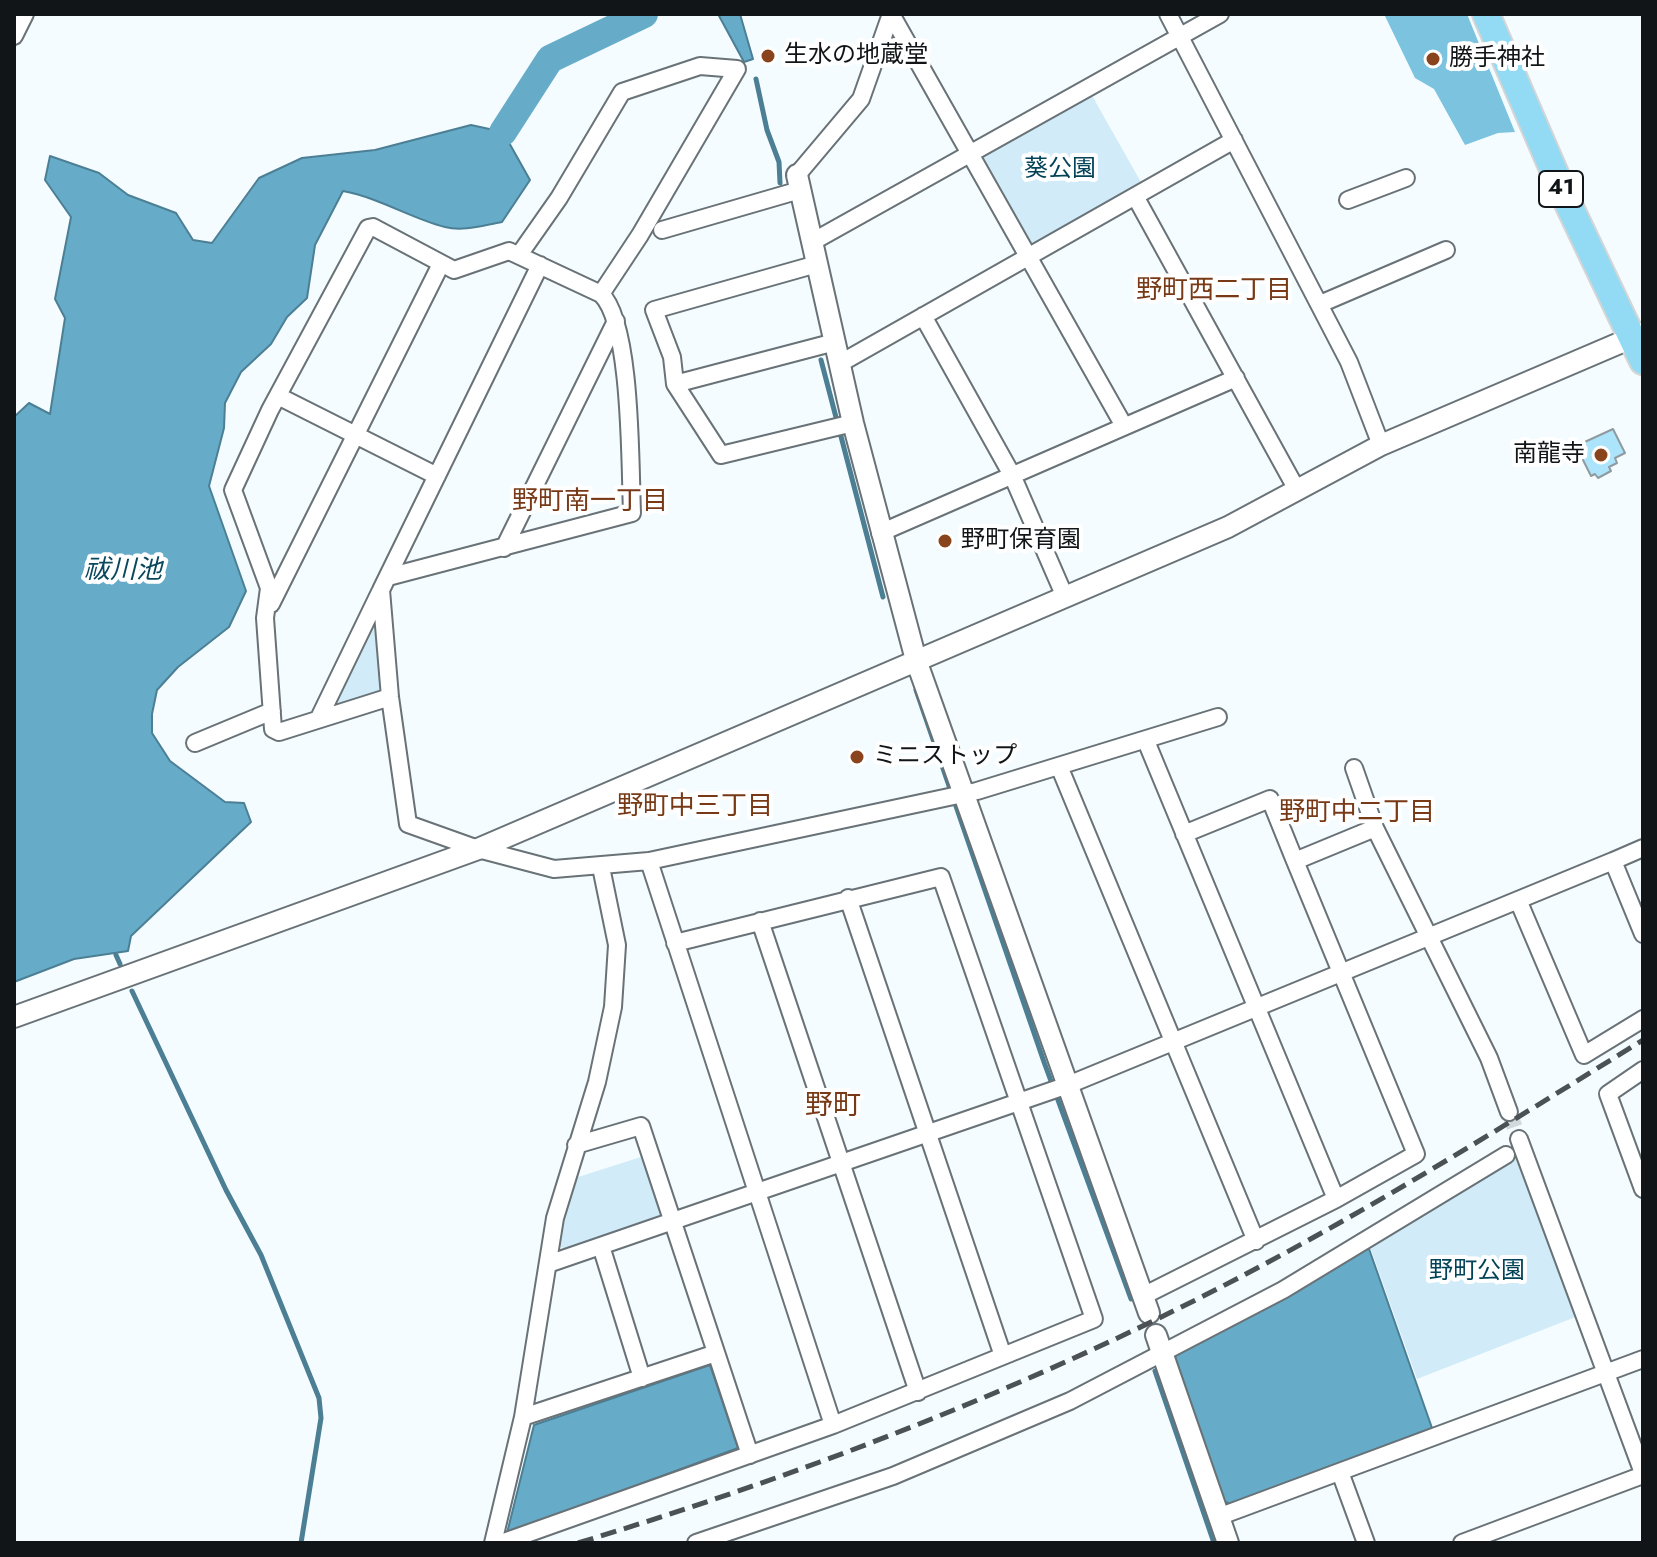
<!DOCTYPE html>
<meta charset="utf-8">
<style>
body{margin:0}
#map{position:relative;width:1657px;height:1557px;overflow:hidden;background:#f4fcff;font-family:Jost,sans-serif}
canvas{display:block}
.frame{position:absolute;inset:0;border:16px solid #111517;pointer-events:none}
</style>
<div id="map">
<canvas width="1657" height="1557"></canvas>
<div class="frame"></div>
</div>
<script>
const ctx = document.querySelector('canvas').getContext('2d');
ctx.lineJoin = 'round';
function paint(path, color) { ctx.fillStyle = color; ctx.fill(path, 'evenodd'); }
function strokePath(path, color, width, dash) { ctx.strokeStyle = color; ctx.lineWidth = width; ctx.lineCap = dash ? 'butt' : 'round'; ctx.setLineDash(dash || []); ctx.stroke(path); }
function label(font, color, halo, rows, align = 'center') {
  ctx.font = font + ' Jost,"Noto Sans JP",sans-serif'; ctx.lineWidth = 8; ctx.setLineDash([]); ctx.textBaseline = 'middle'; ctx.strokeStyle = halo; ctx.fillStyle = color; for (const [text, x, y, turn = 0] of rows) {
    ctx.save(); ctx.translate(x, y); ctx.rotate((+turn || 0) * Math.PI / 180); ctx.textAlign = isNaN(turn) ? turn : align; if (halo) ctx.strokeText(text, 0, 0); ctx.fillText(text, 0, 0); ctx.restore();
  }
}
const green = new Path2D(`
 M1090,92L1142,184L1036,246L1027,242L981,160L985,151Z
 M377,612L384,686L379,694L334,709L332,704Z
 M644,1156L664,1211L660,1217L566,1249L556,1245L561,1214L575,1178Z
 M1516,1157L1520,1159L1578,1316L1417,1379L1370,1247Z`);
const forest = new Path2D(`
 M1384,14H1467L1515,132L1498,133L1465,145L1434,89L1415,78Z`);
const water = new Path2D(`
 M718,14H740L753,59L744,62Z
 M471,125L503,132L530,180L502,222C484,225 463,232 445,227C410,218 380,198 343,191L315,245L307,298L287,317L271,344L241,372L225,403L224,428L209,486L246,591L229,627L178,667L157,690L152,714V733L170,761L225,802L244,803L251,822L131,936L128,951L74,959L14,982V417L29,403L50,414L65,318L55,299L71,217L45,180L50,156L99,173L128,195L176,213L193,240L212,243L259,178L302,158L375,150Z
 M1368,1246L1432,1428L1230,1504L1224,1501L1174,1354Z
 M710,1365L738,1448L507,1533L534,1425Z`);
const stream = new Path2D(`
 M756,79L767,130L779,162L780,183
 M821,360L883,597
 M916,690L1044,1062L1131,1299
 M116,955L120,964
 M132,991L226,1190L261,1255L319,1398L321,1418L301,1543
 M1155,1371L1214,1543`);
const river = new Path2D(`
 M503,132L550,59L644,14`);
const building = new Path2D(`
 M1613,429L1625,453L1615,458L1617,463L1609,467L1611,471L1598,478L1595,474L1591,476L1576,446Z`);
const minorTunnel = new Path2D(`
 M1509,1112L1519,1139`);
const minor = new Path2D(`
 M891,14L1124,426
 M1168,14L1349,362L1381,445
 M14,36L25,14
 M797,175L861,99L891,14
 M1135,196L1297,490
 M1348,200L1406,178
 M662,230L800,190
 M812,242L1220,14
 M519,255L559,198L622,92L700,66L737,69L640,235L601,294
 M817,264L654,310L672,357L675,384L835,342
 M540,265L381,590L390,697L408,824L478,849L554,869L649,861L977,791L1218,717
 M1320,304L1446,250
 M923,316L1012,475L1065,597
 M839,364L1234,140
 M675,384L721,455L853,423
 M278,396L437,476
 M880,533L1236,378
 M504,548L616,321
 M388,577L632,513C630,467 632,323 601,294L509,251L454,270L373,227L368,228L270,410L233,490L269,588L265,618L273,729L279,732L390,697
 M271,604L440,266
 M319,718L380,592
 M1146,741L1336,1199L1416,1154L1295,861L1375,828L1489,1058L1509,1112
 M195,743L272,711
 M1059,766L1256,1241
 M1354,768L1375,828
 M1184,834L1270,799L1295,861
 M649,861L833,1425
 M1613,861L1643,848
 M848,898L1003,1356
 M1518,900L1584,1055L1643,1019
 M760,921L918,1392
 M1643,1070L1608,1094L1643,1189
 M1519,1139L1643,1473
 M576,1145L641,1126L750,1455
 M601,1246L642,1378
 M548,1264L1068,1085L1613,861L1643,934
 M1143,1296L1336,1199
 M523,1417L716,1353
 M1340,1472L1366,1543
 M1218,1517L1643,1359
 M493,1543L523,1417L555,1218L597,1082L613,1007L617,945L601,867
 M501,1543L833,1425L1094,1319L941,877L675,943
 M696,1543L893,1476L1070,1401L1283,1290L1506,1155
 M1462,1543L1643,1475`);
const tertiary = new Path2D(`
 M797,175L853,423L916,660L1149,1313
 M14,1017L478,849L1228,527L1381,445L1643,333
 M1156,1335L1228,1543`);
const primary = new Path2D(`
 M1486,14L1565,197L1643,361`);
const rail = new Path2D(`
 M578,1543C798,1476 1015,1393 1219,1288C1365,1213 1504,1126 1643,1040`);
const markers = [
 [768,56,8,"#89431d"],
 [1433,59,8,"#89431d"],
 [1601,455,8,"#89431d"],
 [945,541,8,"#89431d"],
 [857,757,8,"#89431d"]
];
const shields = [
 [1561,189,44]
];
const shieldNames = [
 ["41",1561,189]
];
const poiNames = [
 ["生水の地蔵堂",784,56],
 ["勝手神社",1449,59],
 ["南龍寺",1585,455,"right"],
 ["野町保育園",961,541],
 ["ミニストップ",873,757]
];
const parkNames = [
 ["葵公園",1060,170],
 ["野町公園",1477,1272]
];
const neighbourhoodNames = [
 ["野町西二丁目",1214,292],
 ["野町南一丁目",590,503],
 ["野町中三丁目",695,808],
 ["野町中二丁目",1357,814]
];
const waterNames = [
 ["祓川池",123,572]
];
const quarterNames = [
 ["野町",833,1107]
];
paint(green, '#d1ecf8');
paint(forest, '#7cc3e0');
paint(water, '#66acc9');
strokePath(water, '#4c7f94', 2);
strokePath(stream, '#4c7f94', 5);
strokePath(river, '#66acc9', 28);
paint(building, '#ace4fc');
strokePath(building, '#909ba0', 2);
strokePath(minorTunnel, '#d2d9dc', 16, [16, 8]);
strokePath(minor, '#687277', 20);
strokePath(tertiary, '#687277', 24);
strokePath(primary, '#d4d5d5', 30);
strokePath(minor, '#fff', 16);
strokePath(tertiary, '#fff', 20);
strokePath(primary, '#93daf4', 26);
strokePath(rail, '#4c5153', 5, [16, 8]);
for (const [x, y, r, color] of markers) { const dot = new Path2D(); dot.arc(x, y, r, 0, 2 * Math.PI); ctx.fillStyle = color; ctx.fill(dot); strokePath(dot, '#fff', 3); }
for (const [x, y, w] of shields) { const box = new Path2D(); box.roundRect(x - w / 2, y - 18, w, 36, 6); ctx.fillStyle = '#fff'; ctx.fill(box); strokePath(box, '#111517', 2); }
label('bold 22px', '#111517', null, shieldNames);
label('24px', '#111517', '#fff', poiNames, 'left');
label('24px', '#034358', '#fff', parkNames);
label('26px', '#783916', '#fff', neighbourhoodNames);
label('italic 26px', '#09475c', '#fff', waterNames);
label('28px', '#783916', '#fff', quarterNames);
</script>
